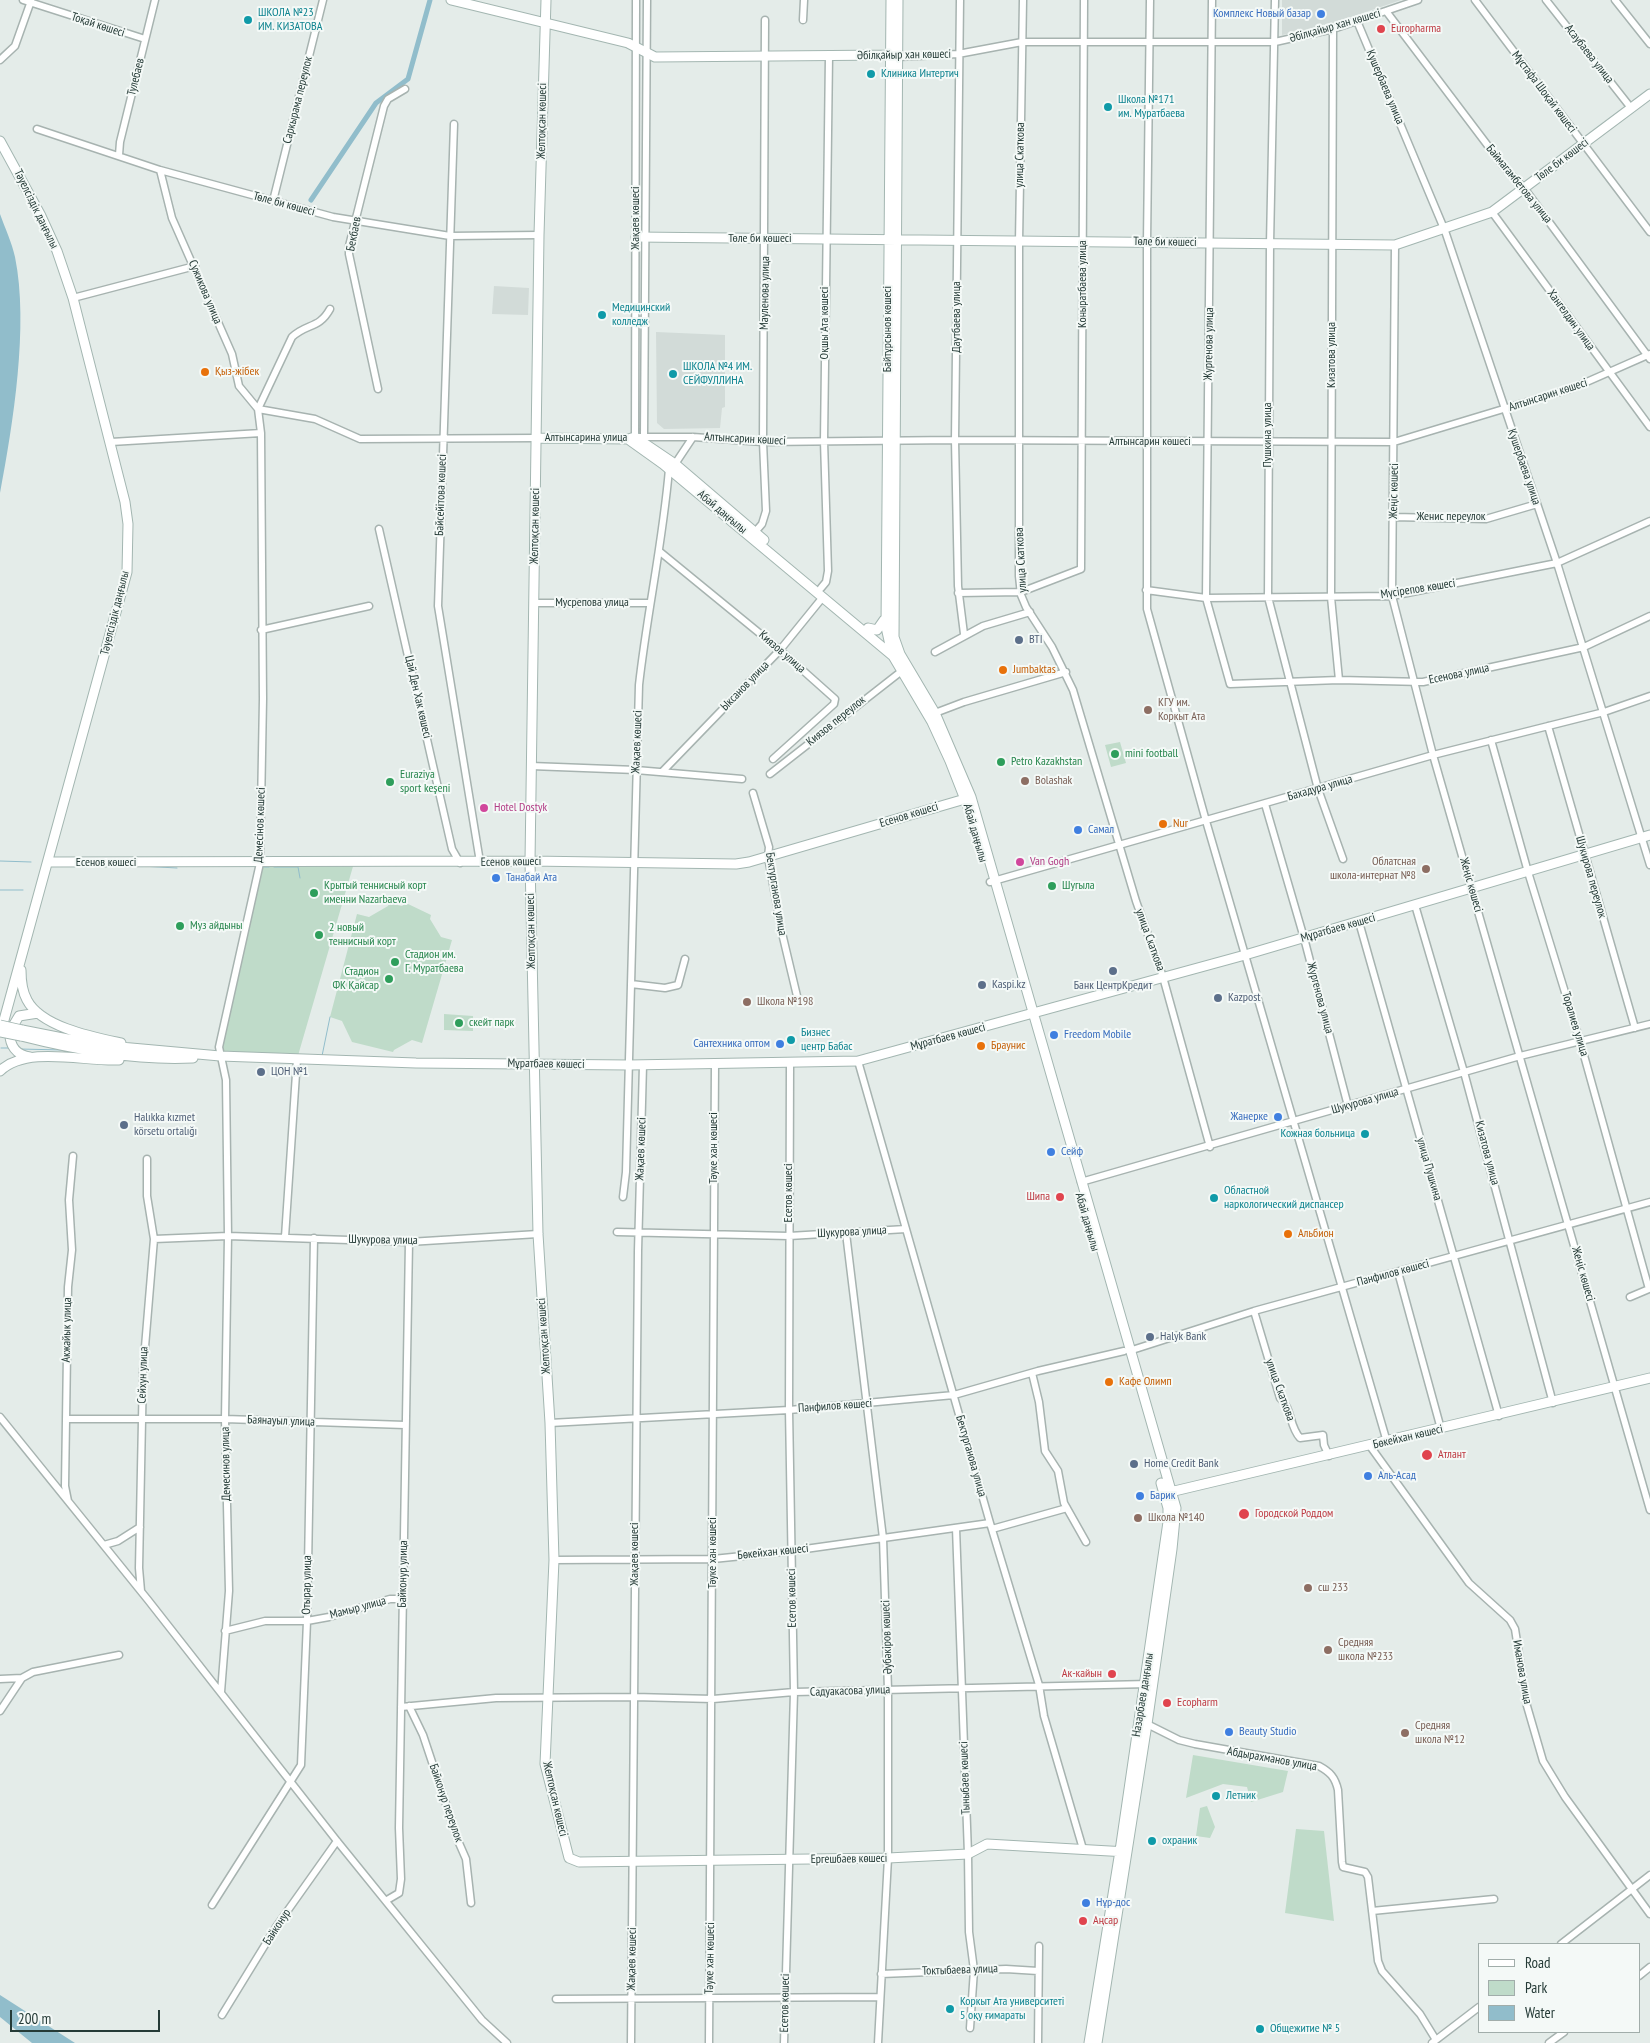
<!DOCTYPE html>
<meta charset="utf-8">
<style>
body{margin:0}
#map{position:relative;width:1650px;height:2043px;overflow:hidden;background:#e4ece9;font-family:"PT Sans Narrow",sans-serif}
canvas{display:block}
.legend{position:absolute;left:1478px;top:1943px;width:162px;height:90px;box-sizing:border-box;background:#f4f9f7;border:1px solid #a1adaa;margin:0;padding:6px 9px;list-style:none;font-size:15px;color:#253b37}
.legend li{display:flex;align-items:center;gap:10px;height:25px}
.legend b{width:25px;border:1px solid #a1adaa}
.scale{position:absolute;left:10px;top:2010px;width:150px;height:22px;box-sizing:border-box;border:2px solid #253b37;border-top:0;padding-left:6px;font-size:15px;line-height:18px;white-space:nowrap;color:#253b37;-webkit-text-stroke:4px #f4f9f7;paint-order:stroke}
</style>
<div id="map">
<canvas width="1650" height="2043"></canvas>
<ul class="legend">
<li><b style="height:6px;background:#fff"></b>Road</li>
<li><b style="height:14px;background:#bfdbc9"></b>Park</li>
<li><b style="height:14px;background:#91bdcb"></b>Water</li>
</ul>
<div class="scale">200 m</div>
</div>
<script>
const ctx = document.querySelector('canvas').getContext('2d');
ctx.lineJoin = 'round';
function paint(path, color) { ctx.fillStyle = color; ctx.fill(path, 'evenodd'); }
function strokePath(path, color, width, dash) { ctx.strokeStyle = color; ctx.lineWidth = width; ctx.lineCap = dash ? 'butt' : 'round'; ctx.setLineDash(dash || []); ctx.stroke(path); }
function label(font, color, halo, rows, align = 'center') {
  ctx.font = font + ' "PT Sans Narrow",sans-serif'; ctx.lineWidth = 4; ctx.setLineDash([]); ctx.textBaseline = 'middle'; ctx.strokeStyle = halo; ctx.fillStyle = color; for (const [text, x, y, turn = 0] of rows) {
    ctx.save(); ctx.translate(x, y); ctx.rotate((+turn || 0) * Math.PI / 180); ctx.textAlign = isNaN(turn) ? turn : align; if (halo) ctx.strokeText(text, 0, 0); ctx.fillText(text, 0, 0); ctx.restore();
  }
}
const built = new Path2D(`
 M1282,0H1401L1319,28L1282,35Z
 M494,286L529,288L528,315L492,314Z
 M656,332L725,335V407L722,408L720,428L664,429L657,423Z`);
const green = new Path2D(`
 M1120,742L1126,763L1111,767L1105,745Z
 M260,863H354L297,1059L220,1056Z
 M389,903L402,906L406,903L431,915L430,919L441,937L452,940L422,1043L412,1040L394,1050L393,1052L352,1042L342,1021L330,1017L357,914L369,917L388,906Z
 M444,1014L473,1016V1031L444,1030Z
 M1193,1755L1288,1771L1283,1792L1251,1802L1247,1787L1223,1784L1186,1798Z
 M1207,1806L1215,1827L1210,1838L1196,1836L1200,1808Z
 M1296,1829L1324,1831L1334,1921L1285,1913Z`);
const water = new Path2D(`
 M0,214C5,228 12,243 15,257C29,326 13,424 0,493Z
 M0,1995L75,2043H32L0,2017Z`);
const stream = new Path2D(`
 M0,861L31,862
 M140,866L177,868
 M264,867H269
 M274,867H298L300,878
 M0,890H23
 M1,1048H10
 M19,1049L63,1050
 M322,1056L330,1017`);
const canal = new Path2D(`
 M311,200L376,103L408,79L430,0`);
const street = new Path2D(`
 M23,0L145,39
 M636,0L635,437H693L763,442L955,440L1394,442L1573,388L1650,354
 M960,0L955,440L958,586L964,634
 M1023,0L1019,242V576L1021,595L1026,607L1052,647L1073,690L1136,901L1163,977L1210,1147
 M1150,0L1147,242V609L1206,821L1387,1442
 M1212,0L1206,598L1230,684L1339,680L1423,682L1584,647L1650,616
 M1275,0L1270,244L1268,597L1318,789L1343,859
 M1475,0L1650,232
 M1546,0L1631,108
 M1615,0L1650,44
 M1386,11L1504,167L1524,188L1650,359
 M803,20L804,0
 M1357,21L1445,231L1557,563L1650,865
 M1333,29L1331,597L1339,680
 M897,57L958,54L1022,42H1275L1333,29L1418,0
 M0,60L15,46L31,1
 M454,124L438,606L480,862
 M37,129L160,170L333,217L450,236L539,235
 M119,155L120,142L155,0
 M160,170L172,218L232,354L239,386L258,409
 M273,201L323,0
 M1492,212L1650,427
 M1395,245L1392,596L1433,755L1650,1510
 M73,298L195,266
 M378,389L349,254V246L384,106L388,99L405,89
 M258,409L315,419L360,439L536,438
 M258,409L292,337C307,323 319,329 330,309
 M644,435L647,0
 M111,442L261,433
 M1393,517L1486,519L1537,504
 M379,529L452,849L460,863
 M755,532L762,524L766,511L763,442L765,20
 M659,551L780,650L835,699L834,704L773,759
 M821,588L826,582L828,571L824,441L829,56
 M1146,590L1206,598L1392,596L1557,563L1650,521
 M958,593L1021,592L1081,569L1084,0
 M534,603H650
 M261,630L369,606
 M935,652L983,626L1030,612
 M935,713L964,702L1066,672
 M1548,726L1635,1028
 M1491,740L1528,872L1580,1041L1649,1289L1630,1297
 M531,766L636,770L742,779
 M662,772L780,650L823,597
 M770,774L903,670
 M753,793L769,847L768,857L782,933L797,996
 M1265,804L1304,938L1348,1106
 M990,882L1433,755L1604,712L1650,696
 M1415,905L1464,1072L1553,1403
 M1359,922L1499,1416
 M631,984L665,988L678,985L685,959
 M858,1061L990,1523L1039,1685L1044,1716L1083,1849
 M1081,1182L1520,1056L1650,1024
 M623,1197L626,1172L639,685C647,613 663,541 669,469L675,464L693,437
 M617,1232L789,1236L906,1229
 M846,1233L883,1538L888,1690V1858L878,2043
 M285,1237L297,1059
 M154,1239L228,1236L409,1242L538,1234
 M1398,1272L1441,1429
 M1254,1311L1280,1398C1292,1408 1289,1426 1300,1438L1323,1435L1324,1445L1329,1456
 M1129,1351L1254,1311L1650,1202
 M1032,1373L1039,1402L1045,1451L1058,1471L1064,1503L1086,1542
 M0,1417L148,1600L337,1841L482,2020L507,2043
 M66,1419H225L405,1425
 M550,1423L789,1410L954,1395L1038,1371L1124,1351
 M1370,1446L1469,1583L1510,1620L1515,1629L1527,1706L1543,1761L1565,1797L1650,1914
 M68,1501L65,1486L68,1287L72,1250L69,1200L73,1156
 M956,1528L968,1854L969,1932L974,1970L970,2028
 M992,1529L1067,1508
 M104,1545L118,1541L140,1527
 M554,1560L713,1559L791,1551L990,1523
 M141,1591L139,1568L143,1371L154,1239L147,1196V1159
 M225,1631L265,1621H307L329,1617L390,1599H402
 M0,1679L22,1678
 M221,1692L229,1591L225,1419L228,1236L226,1080L219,1047L260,863L263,699L261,433L258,409
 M409,1706L423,1735L459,1843L466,1859L471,1903
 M401,1707L496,1698L634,1697L713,1699L794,1692L1149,1684
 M0,1711L22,1678L33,1672L119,1655
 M1147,1724L1179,1740L1195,1744L1319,1766C1330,1772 1335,1777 1338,1790L1342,1862L1343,1867L1365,1872L1368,1877L1378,1961L1382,1971L1420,2014L1436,2040
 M387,1900L399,1893L401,1879L399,1828L409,1242
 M212,1905L301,1765L307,1621L314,1238
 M1372,1911L1494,1899
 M1561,1944L1650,1875
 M881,1974L1006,1969L1038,1971
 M1639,1976L1650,1967
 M556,1999L879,1997
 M222,2015L276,1927L337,1841
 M631,2043L638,1251L643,1065
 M709,2043L715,1064
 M784,2043L794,1692L789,1410L790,1063
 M1038,2043L1039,1946
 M1432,2043L1479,2007
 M1549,2043L1564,2032`);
const secondary = new Path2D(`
 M451,0L628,43L655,57L890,55L895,56
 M546,0L539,235L530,861L538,1234L550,1423L554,1560L545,1764L569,1858L579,1862L888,1858L968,1854L987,1844L1127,1852
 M891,0L886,627L892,654
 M898,0L894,637L900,654L935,713L971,797L1176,1508L1172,1549L1147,1724L1097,2043
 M0,141L41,216L57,251L73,298L125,502L128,524L127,572L1,1031
 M636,237L1395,245L1492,212L1650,94
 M536,438L628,439L635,437L675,464L764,540
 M628,439L663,464L893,656L932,722L950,761L968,807
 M868,628L877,630L884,620
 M48,862L530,861L736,864L749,862L965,799
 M21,970C21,980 22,991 27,1000C41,1027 93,1037 121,1043
 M22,1030L98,1045L220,1056L416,1063L629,1065L858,1061L1245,955L1650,835
 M21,1036C76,1050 135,1061 193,1058
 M30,1057C16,1055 9,1045 10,1031L19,1016L38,1013
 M0,1071C27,1045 85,1062 119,1060
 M1166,1493L1650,1378
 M1089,2043L1120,1851L1168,1522V1508L1161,1483`);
const secondaryBridge = new Path2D(`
 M0,1025L22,1030
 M0,1032L21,1036`);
const markers = [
 [1321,14,5,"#3f7fe0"],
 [248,20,5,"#0f9aa8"],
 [1381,29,5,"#e0444e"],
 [871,74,5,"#0f9aa8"],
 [1108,107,5,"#0f9aa8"],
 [602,315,5,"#0f9aa8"],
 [205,372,5,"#e8710a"],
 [673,374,5,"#0f9aa8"],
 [1019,640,5,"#5c6f8a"],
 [1003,670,5,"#e8710a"],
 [1148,710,5,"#8d6e63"],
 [1115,754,5,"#2e9e5b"],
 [1001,762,5,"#2e9e5b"],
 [1025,781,5,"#8d6e63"],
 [390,782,5,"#2e9e5b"],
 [484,808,5,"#d1479c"],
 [1163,824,5,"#e8710a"],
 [1078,830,5,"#3f7fe0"],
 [1020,862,5,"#d1479c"],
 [1426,869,5,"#8d6e63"],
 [496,878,5,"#3f7fe0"],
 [1052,886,5,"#2e9e5b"],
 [314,893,5,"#2e9e5b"],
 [180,926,5,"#2e9e5b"],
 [319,935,5,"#2e9e5b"],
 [395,962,5,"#2e9e5b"],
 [1113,971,5,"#5c6f8a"],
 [389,979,5,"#2e9e5b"],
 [982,985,5,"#5c6f8a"],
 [1218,998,5,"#5c6f8a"],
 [747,1002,5,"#8d6e63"],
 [459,1023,5,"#2e9e5b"],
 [1054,1035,5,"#3f7fe0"],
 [791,1040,5,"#0f9aa8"],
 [780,1044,5,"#3f7fe0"],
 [981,1046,5,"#e8710a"],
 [261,1072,5,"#5c6f8a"],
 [1278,1117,5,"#3f7fe0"],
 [124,1125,5,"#5c6f8a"],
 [1365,1134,5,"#0f9aa8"],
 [1051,1152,5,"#3f7fe0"],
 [1060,1197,5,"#e0444e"],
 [1214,1198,5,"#0f9aa8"],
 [1288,1234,5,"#e8710a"],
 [1150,1337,5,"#5c6f8a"],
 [1109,1382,5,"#e8710a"],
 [1427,1455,6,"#e0444e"],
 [1134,1464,5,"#5c6f8a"],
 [1368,1476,5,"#3f7fe0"],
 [1140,1496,5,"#3f7fe0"],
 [1244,1514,6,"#e0444e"],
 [1138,1518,5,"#8d6e63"],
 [1308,1588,5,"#8d6e63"],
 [1328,1650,5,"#8d6e63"],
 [1112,1674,5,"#e0444e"],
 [1167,1703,5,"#e0444e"],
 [1229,1732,5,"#3f7fe0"],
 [1405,1733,5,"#8d6e63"],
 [1216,1796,5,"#0f9aa8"],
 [1152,1841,5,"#0f9aa8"],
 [1086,1903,5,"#3f7fe0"],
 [1083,1921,5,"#e0444e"],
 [950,2009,5,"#0f9aa8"],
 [1260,2029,5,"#0f9aa8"]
];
const cultureNames = [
 ["ШКОЛА №23",258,13],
 ["ИМ. КИЗАТОВА",258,27],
 ["Клиника Интертич",881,74],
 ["Школа №171",1118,100],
 ["им. Муратбаева",1118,114],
 ["Медицинский",612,308],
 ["колледж",612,322],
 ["ШКОЛА №4 ИМ.",683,367],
 ["СЕЙФУЛЛИНА",683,381],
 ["Бизнес",801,1033],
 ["центр Бабас",801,1047],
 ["Кожная больница",1355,1134,"right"],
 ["Областной",1224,1191],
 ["наркологический диспансер",1224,1205],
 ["Летник",1226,1796],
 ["охраник",1162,1841],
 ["Коркыт Ата университеті",960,2002],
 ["5 оқу ғимараты",960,2016],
 ["Общежитие № 5",1270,2029]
];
const shopNames = [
 ["Комплекс Новый базар",1311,14,"right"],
 ["Самал",1088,830],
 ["Танабай Ата",506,878],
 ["Freedom Mobile",1064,1035],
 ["Сантехника оптом",770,1044,"right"],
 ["Жанерке",1268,1117,"right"],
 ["Сейф",1061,1152],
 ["Аль-Асад",1378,1476],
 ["Барик",1150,1496],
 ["Beauty Studio",1239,1732],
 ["Нұр-дос",1096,1903]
];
const streetNames = [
 ["Тоқай көшесі",98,25,18],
 ["Әбілқайыр хан көшесі",1335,26,-16],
 ["Асаубаева улица",1589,54,52],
 ["Әбілқайыр хан көшесі",904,55,-1],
 ["Тулебаев",136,77,-76],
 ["Кушербаева улица",1385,87,67],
 ["Мұстафа Шоқай көшесі",1544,92,53],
 ["Саркырама переулок",298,100,-76],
 ["Желтоқсан көшесі",542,121,-89],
 ["улица Скаткова",1020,155,-89],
 ["Төле би көшесі",1562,160,-37],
 ["Баймагамбетова улица",1519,184,51],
 ["Төле би көшесі",284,204,15],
 ["Тәуелсіздік даңғылы",36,209,64],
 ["Жақаев көшесі",636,218,-90],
 ["Бекбаев",354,234,-79],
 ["Төле би көшесі",760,239],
 ["Төле би көшесі",1165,242,1],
 ["Коныратбаева улица",1083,284,-90],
 ["Сужикова улица",205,292,67],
 ["Мауленова улица",765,293,-89],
 ["Даутбаева улица",957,317,-90],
 ["Хангелдин улица",1571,320,54],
 ["Оқшы Ата көшесі",825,323,-90],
 ["Байтұрсынов көшесі",888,329,-90],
 ["Жургенова улица",1209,344,-89],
 ["Кизатова улица",1332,355,-90],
 ["Алтынсарин көшесі",1548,395,-18],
 ["Пушкина улица",1268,435,-90],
 ["Алтынсарина улица",586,438],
 ["Алтынсарин көшесі",745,439,3],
 ["Алтынсарин көшесі",1150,442],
 ["Кушербаева улица",1524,467,71],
 ["Жеңіс көшесі",1394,491,-89],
 ["Байсейітова көшесі",441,495,-88],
 ["Абай даңғылы",722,512,40],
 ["Женис переулок",1451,517],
 ["Желтоқсан көшесі",535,526,-89],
 ["улица Скаткова",1021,560,-93],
 ["Мүсірепов көшесі",1418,589,-9],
 ["Мусрепова улица",592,603],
 ["Тәуелсіздік даңғылы",115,613,-76],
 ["Киязов улица",782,652,41],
 ["Есенова улица",1459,674,-12],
 ["Ыксанов улица",745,686,-46],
 ["Цай Ден Хак көшесі",418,697,77],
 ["Киязов переулок",836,721,-39],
 ["Жақаев көшесі",637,742,-88],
 ["Бахадура улица",1320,788,-16],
 ["Есенов көшесі",909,815,-17],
 ["Демесінов көшесі",260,825,-88],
 ["Абай даңғылы",975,833,74],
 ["Есенов көшесі",511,862,-1],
 ["Есенов көшесі",106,863],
 ["Шукирова переулок",1591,877,74],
 ["Жеңіс көшесі",1471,885,74],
 ["Бектурганова улица",776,894,81],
 ["Мұратбаев көшесі",1338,928,-16],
 ["Желтоқсан көшесі",531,931,-91],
 ["улица Скаткова",1150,940,70],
 ["Жургенова улица",1320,998,75],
 ["Торалиев улица",1575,1024,73],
 ["Мұратбаев көшесі",948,1037,-15],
 ["Мұратбаев көшесі",546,1064,1],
 ["Шукурова улица",1365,1101,-16],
 ["Тәуке хан көшесі",714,1148,-90],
 ["Жақаев көшесі",641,1149,-88],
 ["Кизатова улица",1487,1153,75],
 ["улица Пушкина",1429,1169,74],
 ["Есетов көшесі",789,1193,-90],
 ["Абай даңғылы",1087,1222,74],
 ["Шукурова улица",852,1232,-3],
 ["Шукурова улица",383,1240,1],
 ["Панфилов көшесі",1393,1273,-15],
 ["Жеңіс көшесі",1583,1274,74],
 ["Акжайык улица",67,1330,-89],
 ["Желтоқсан көшесі",544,1336,-94],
 ["Сейхун улица",143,1375,-88],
 ["улица Скаткова",1280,1390,70],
 ["Панфилов көшесі",835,1406,-4],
 ["Баянауыл улица",281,1421,2],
 ["Бөкейхан көшесі",1408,1437,-13],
 ["Бектурганова улица",971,1456,74],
 ["Демесинов улица",226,1464,-91],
 ["Бөкейхан көшесі",773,1552,-6],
 ["Тәуке хан көшесі",713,1553,-90],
 ["Жақаев көшесі",635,1554,-90],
 ["Байконур улица",403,1574,-89],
 ["Отырар улица",307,1585,-89],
 ["Есетов көшесі",792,1598,-91],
 ["Мамыр улица",358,1608,-15],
 ["Әубәкіров көшесі",887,1637,-92],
 ["Иманова улица",1522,1672,80],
 ["Садуакасова улица",850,1691,-2],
 ["Назарбаев даңғылы",1143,1695,-81],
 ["Абдырахманов улица",1272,1759,10],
 ["Тыныбаев көшесі",965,1778,-92],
 ["Желтоқсан көшесі",555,1799,77],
 ["Байконур переулок",446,1803,71],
 ["Ергешбаев көшесі",849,1859,-1],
 ["Байконур",277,1927,-57],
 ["Тәуке хан көшесі",710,1958,-89],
 ["Жақаев көшесі",632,1959,-89],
 ["Токтыбаева улица",960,1970,-2],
 ["Есетов көшесі",785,2003,-89]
];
const healthNames = [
 ["Europharma",1391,29],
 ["Шипа",1050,1197,"right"],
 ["Атлант",1438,1455],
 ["Городской Роддом",1255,1514],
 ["Ак-кайын",1102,1674,"right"],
 ["Ecopharm",1177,1703],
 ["Аңсар",1093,1921]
];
const foodNames = [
 ["Қыз-жібек",215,372],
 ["Jumbaktas",1013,670],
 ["Nur",1173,824],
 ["Браунис",991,1046],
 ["Альбион",1298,1234],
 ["Кафе Олимп",1119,1382]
];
const serviceNames = [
 ["BTI",1029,640],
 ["Kaspi.kz",992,985],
 ["Банк ЦентрКредит",1113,986,"center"],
 ["Kazpost",1228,998],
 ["ЦОН №1",271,1072],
 ["Halıkka kızmet",134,1118],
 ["körsetu ortalığı",134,1132],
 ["Halyk Bank",1160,1337],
 ["Home Credit Bank",1144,1464]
];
const educationNames = [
 ["КГУ им.",1158,703],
 ["Коркыт Ата",1158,717],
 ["Bolashak",1035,781],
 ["Облатсная",1416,862,"right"],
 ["школа-интернат №8",1416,876,"right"],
 ["Школа №198",757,1002],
 ["Школа №140",1148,1518],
 ["сш 233",1318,1588],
 ["Средняя",1338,1643],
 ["школа №233",1338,1657],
 ["Средняя",1415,1726],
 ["школа №12",1415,1740]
];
const leisureNames = [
 ["mini football",1125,754],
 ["Petro Kazakhstan",1011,762],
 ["Euraziya",400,775],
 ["sport keşeni",400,789],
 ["Крытый теннисный корт",324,886],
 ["именни Nazarbaeva",324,900],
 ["Шугыла",1062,886],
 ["Муз айдыны",190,926],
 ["2 новый",329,928],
 ["теннисный корт",329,942],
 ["Стадион им.",405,955],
 ["Г. Муратбаева",405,969],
 ["Стадион",379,972,"right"],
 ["ФК Қайсар",379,986,"right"],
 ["скейт парк",469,1023]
];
const hotelNames = [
 ["Hotel Dostyk",494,808],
 ["Van Gogh",1030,862]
];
paint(built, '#d2dbd8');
paint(green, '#bfdbc9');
paint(water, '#91bdcb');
strokePath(stream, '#91bdcb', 1);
strokePath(canal, '#91bdcb', 5);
strokePath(street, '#a7b3b0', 9);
strokePath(secondary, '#a3b6b1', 11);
strokePath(street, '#fff', 6);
strokePath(secondary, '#fff', 9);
strokePath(secondaryBridge, '#a3b6b1', 11, []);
strokePath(secondaryBridge, '#fff', 9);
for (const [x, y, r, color] of markers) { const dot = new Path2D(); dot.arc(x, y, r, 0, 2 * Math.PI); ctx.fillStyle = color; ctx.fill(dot); strokePath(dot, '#f4f9f7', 2); }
label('12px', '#0d838f', '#f4f9f7', cultureNames, 'left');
label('12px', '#366cbe', '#f4f9f7', shopNames, 'left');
label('12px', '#253b37', '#f4f9f7', streetNames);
label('12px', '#be3a42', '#f4f9f7', healthNames, 'left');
label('12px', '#c56008', '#f4f9f7', foodNames, 'left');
label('12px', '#4e5e75', '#f4f9f7', serviceNames, 'left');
label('12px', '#785e54', '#f4f9f7', educationNames, 'left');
label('12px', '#27864d', '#f4f9f7', leisureNames, 'left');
label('12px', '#b23c85', '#f4f9f7', hotelNames, 'left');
</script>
